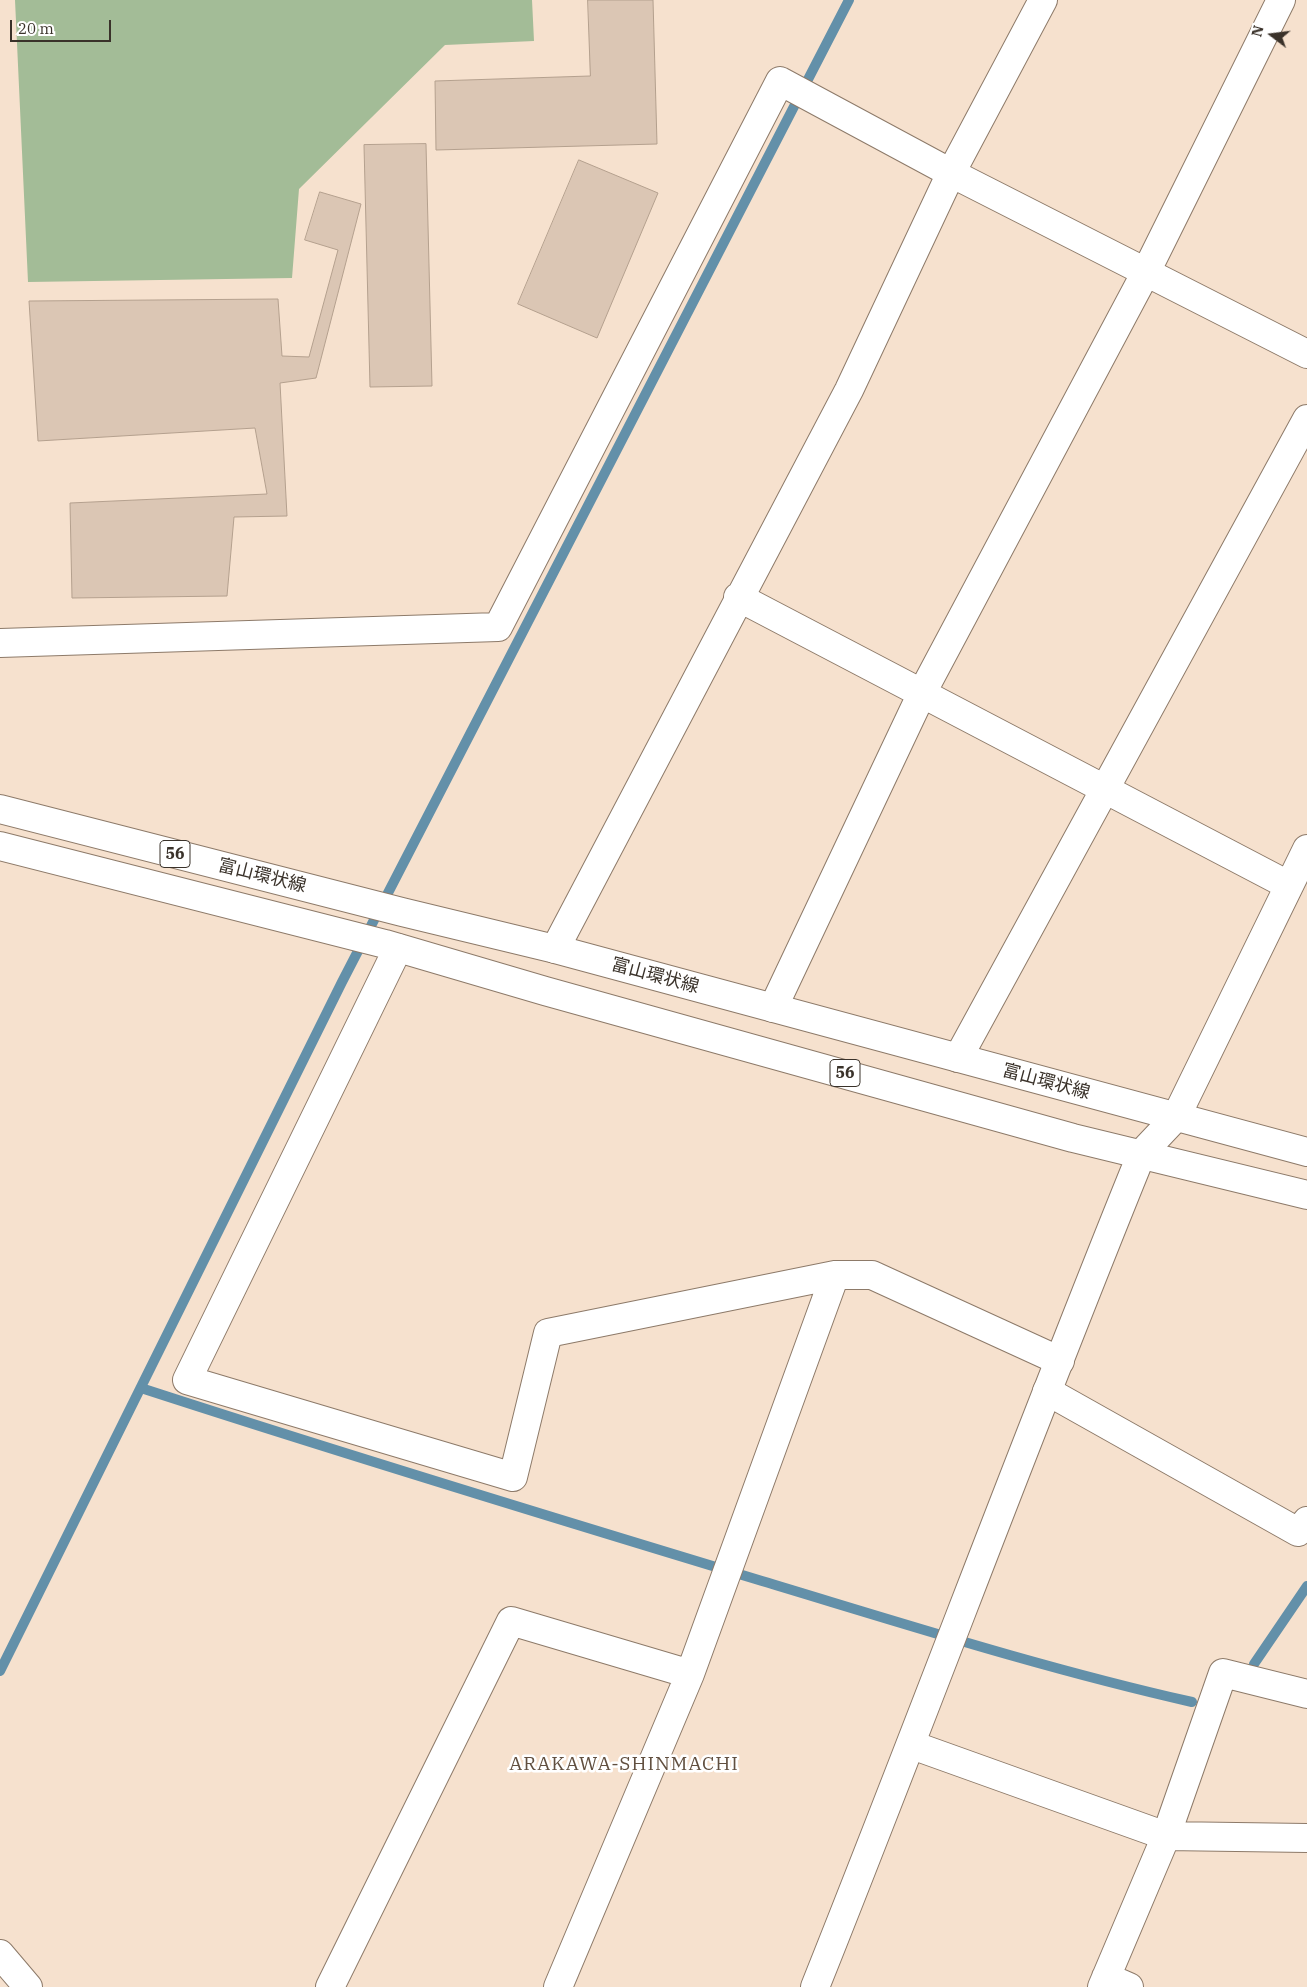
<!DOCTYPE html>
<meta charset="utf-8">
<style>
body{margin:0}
#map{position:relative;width:1307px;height:1987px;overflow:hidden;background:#f6e1ce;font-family:"IBM Plex Serif",serif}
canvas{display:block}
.north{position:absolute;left:1247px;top:10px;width:50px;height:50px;-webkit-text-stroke:4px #fff;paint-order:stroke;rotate:285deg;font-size:14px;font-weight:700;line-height:20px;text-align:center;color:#3a322a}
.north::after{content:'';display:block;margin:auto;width:18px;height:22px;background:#3a322a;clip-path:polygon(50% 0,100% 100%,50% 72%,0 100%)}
.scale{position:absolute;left:10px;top:20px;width:101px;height:22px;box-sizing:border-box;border:2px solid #3a322a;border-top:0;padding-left:6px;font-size:15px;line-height:18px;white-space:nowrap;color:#3a322a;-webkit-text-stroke:4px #fff;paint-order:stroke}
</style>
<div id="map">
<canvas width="1307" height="1987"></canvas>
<div class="north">N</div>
<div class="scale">20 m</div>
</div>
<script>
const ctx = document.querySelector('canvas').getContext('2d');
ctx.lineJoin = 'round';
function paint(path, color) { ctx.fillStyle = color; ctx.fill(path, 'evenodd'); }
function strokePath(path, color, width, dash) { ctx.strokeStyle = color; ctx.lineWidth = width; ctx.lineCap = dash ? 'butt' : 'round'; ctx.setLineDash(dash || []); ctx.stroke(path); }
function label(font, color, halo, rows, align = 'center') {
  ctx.font = font + ' "IBM Plex Serif","Noto Sans JP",serif'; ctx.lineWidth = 5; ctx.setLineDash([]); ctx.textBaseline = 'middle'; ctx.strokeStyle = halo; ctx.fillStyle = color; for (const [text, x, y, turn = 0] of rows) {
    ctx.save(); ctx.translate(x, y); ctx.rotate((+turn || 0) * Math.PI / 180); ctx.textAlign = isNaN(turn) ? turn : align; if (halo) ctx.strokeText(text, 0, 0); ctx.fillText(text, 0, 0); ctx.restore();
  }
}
const green = new Path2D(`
 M15,0H532L534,41L445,45L299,189L292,278L28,282Z`);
const stream = new Path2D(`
 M141,1388C347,1455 554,1518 762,1581C905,1624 1046,1669 1192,1702
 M1254,1664L1307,1586
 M0,1671L342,982L849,0`);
const building = new Path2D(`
 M588,0H653L657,144L436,150L435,81L590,76Z
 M426,144L432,386L370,387L364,145Z
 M579,160L658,193L597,338L518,304Z
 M320,192L361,204L316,378L280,383L287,516L234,517L227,596L72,598L70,503L267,494L255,428L38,441L29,301L278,299L282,356L309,357L338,250L305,240Z`);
const minor = new Path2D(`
 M738,597L1288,885
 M0,643L498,627L780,81L951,173L1307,354
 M398,948L187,1380L513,1477L548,1333L835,1275H872L1060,1361
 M555,949L849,390L951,173L1043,0
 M773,1008L922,693L1146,272L1281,0
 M958,1058L1307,419
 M1142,1153L1176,1117L1307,849
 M1047,1391L1298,1532L1307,1521
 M912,1745L1166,1836L1307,1838
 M1106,1977L1129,1987
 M330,1987L511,1621L690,1674
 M558,1987L690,1674L835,1275
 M1102,1987L1166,1836L1223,1673L1307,1694`);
const tertiary = new Path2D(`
 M0,1954L28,1987
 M815,1987C926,1710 1029,1430 1142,1153`);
const primary = new Path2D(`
 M0,809L402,912L555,949L1307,1152
 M0,846L385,944L545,991L1073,1138L1307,1195`);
const shields = [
 [175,854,30],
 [845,1073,30]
];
const shieldNames = [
 ["56",175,854],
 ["56",845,1073]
];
const streetNames = [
 ["富山環状線",262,876,14],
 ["富山環状線",655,976,15],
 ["富山環状線",1046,1082,15]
];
const neighbourhoodNames = [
 ["ARAKAWA-SHINMACHI",624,1765]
];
paint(green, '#a3bc97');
strokePath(stream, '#6390a9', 10);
paint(building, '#dbc6b4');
strokePath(building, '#b4a08e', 1);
strokePath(minor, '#8d7a69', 30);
strokePath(tertiary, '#8d7a69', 30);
strokePath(primary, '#8d7a69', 30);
strokePath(minor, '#fff', 28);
strokePath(tertiary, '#fff', 28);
strokePath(primary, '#fff', 28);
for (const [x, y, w] of shields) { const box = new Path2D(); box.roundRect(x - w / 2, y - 13.5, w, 27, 4); ctx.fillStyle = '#fff'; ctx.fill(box); strokePath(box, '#3a322a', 1); }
label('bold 16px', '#3a322a', null, shieldNames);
label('18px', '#3a322a', '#fff', streetNames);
ctx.letterSpacing = '1px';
label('19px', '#614f3f', '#fff', neighbourhoodNames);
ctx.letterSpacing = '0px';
</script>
